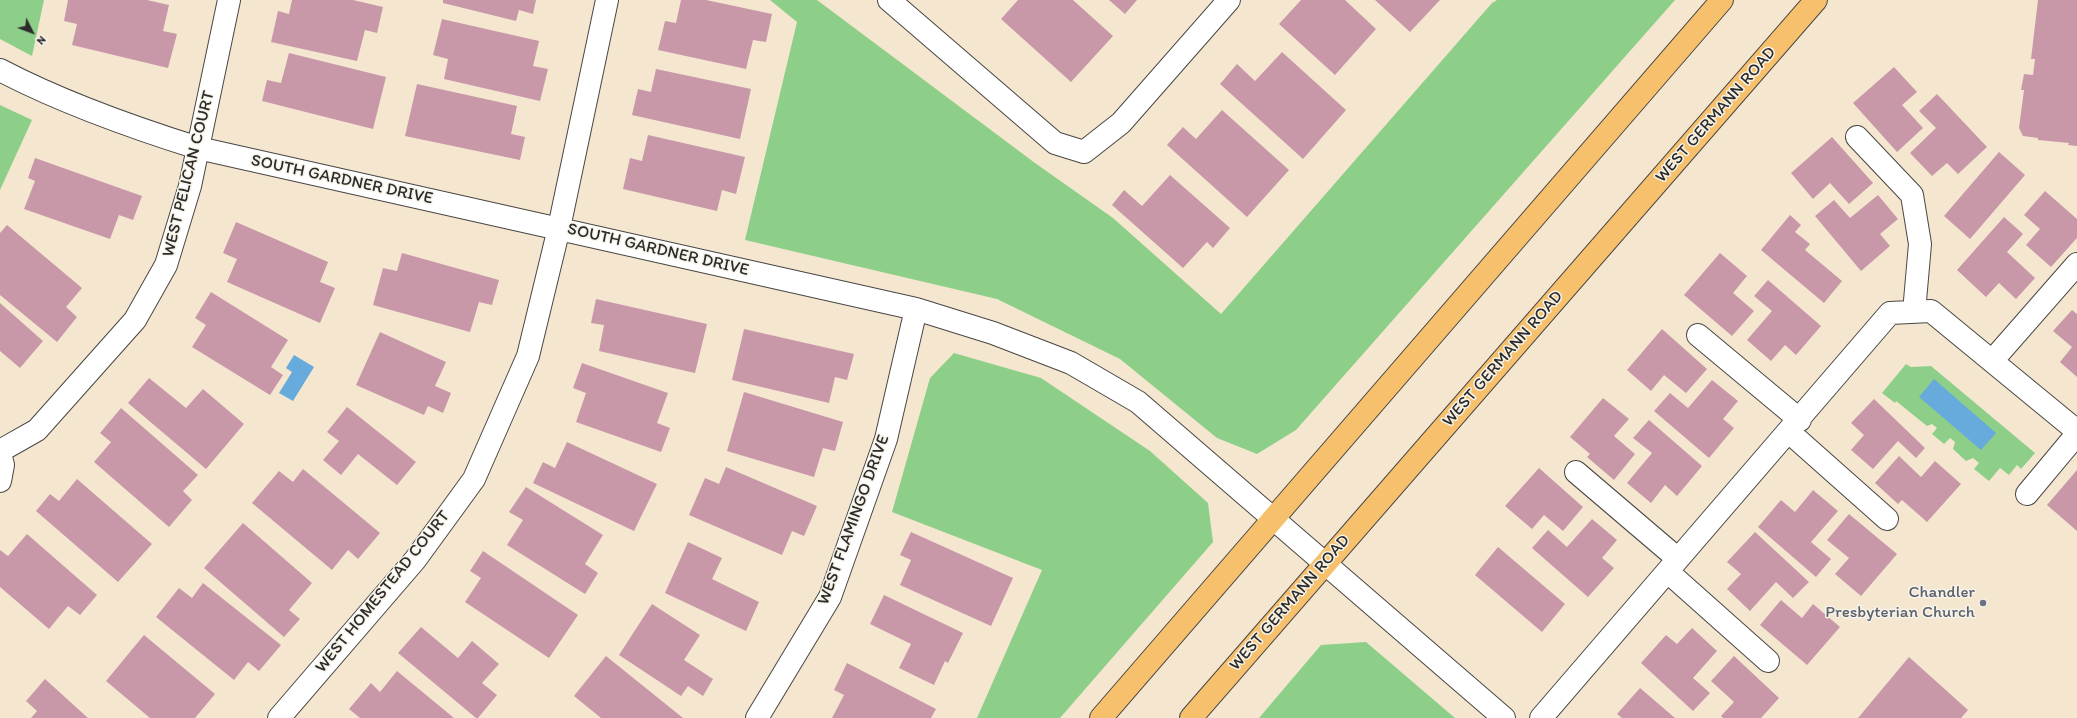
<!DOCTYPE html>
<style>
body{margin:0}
#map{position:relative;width:2077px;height:718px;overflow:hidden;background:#f5e6d0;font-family:Itim,sans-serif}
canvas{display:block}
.north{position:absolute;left:12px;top:12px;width:40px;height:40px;-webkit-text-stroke:3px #f7f3e8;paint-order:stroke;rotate:132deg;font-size:11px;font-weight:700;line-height:16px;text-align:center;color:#2b2b2b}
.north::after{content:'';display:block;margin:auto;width:14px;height:18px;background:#2b2b2b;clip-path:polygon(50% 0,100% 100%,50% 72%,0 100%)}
</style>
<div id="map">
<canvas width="2077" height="718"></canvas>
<div class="north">N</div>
</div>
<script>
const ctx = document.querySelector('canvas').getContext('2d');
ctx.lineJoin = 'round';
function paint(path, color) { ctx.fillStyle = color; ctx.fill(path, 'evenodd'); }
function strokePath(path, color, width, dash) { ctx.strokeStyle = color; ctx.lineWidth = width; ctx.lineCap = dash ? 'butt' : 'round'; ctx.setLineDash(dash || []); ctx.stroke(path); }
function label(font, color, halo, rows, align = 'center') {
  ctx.font = font + ' Itim,sans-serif'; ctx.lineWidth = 3; ctx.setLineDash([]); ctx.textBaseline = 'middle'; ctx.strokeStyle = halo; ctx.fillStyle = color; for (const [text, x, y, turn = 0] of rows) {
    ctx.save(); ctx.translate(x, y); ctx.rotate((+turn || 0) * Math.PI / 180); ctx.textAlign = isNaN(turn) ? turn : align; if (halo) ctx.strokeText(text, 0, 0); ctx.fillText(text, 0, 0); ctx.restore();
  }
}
const green = new Path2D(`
 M0,0H44L32,56L0,39Z
 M770,0H817L1035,163L1113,218L1221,314L1492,3L1497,0H1675L1296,430L1257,454L1217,438L1120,359L997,299L745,240L797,22Z
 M0,105L32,120L0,190Z
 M954,353L1041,378L1150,451L1208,503L1213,542L1060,718H977L1042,570L892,512L930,378Z
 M1906,364L1911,367L1931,366L2035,453L2021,469L2017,465L2009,475L2000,468L1989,481L1974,469L1979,463L1973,458L1966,461L1953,449L1955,442L1950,438L1944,444L1932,434L1937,428L1932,424L1927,426L1896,401L1895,403L1882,393Z
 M1366,642L1455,718H1259L1321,645Z`);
const water = new Path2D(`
 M294,355L314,367L293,401L279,393L292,372L286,368Z
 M1934,379L1996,433L1981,450L1919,397Z`);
const building = new Path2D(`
 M68,0H147L169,5L163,31L177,34L168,68L72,45L77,24L64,21Z
 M292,0H353L383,7L377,33L365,30L357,61L271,42L278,11L289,14Z
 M443,0H536L533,14L519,10L516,21L443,3Z
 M681,0H706L772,14L766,42L753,40L746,69L658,50L665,21L676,23Z
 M1018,0H1073L1113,36L1071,82L1001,19Z
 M1109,0H1137L1125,14Z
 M1301,0H1345L1376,29L1335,75L1279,24Z
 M1375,0H1440L1410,32Z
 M2038,0H2077V146L2068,145L2069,143L2038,140V138L2023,136L2019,128L2024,90H2021L2024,74L2033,75L2035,59H2031Z
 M442,19L539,41L533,66L548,69L540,101L444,79L448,59L433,55Z
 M1282,52L1346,110L1303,159L1220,84L1237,64L1255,81Z
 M289,53L386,77L373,129L262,101L267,80L281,83Z
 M1894,67L1917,92L1902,105L1923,128L1897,152L1853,103Z
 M656,69L751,89L740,139L632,115L638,89L651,92Z
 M417,84L517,106L511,134L525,137L520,160L405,136Z
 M1937,94L1987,147L1958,174L1947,163L1932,176L1910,153L1936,128L1919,111Z
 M1222,110L1289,170L1247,217L1167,145L1183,127L1196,139Z
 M648,135L745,157L736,194L722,190L717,211L623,189L630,158L642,161Z
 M1832,137L1873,183L1849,204L1830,183L1813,199L1791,173Z
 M1999,152L2025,175L1970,239L1944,216Z
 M35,158L142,196L133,220L119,215L110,239L24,209L35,181L28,178Z
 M1170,175L1230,228L1213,248L1207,242L1183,268L1112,205L1124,190L1142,206Z
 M2045,191L2077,219V238L2051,267L2026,245L2040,229L2024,215Z
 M1878,195L1898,219L1880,234L1890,246L1861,271L1815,216L1834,200L1850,218Z
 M1790,215L1801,225L1795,232L1810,244L1805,250L1842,281L1824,303L1761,250Z
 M2004,217L2023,234L2007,252L2035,278L2016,299L1999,283L1986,297L1957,270Z
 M236,222L328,262L320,282L335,288L320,323L227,282L237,259L223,253Z
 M7,225L82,288L66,307L77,317L57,342L0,295V233Z
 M402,253L499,280L492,305L479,302L470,332L373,305L383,268L397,271Z
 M1720,253L1747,276L1733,293L1754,311L1732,336L1684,295Z
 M1768,280L1821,326L1796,355L1785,345L1771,361L1747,340L1772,311L1754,296Z
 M211,292L288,340L271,367L283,375L270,395L192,347L206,325L195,318Z
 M596,299L707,324L695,373L599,351L604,325L591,323Z
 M0,303L43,341L20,368L0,351Z
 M2072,310L2077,314V377L2060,362L2072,347L2053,331Z
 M744,329L854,354L847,380L835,377L829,403L732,380Z
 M1662,329L1707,369L1686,393L1664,375L1651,391L1627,370Z
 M380,332L446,362L435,386L451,393L443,413L428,406L424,415L356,385Z
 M582,363L668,393L657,423L670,428L661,452L576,422L586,393L573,388Z
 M149,378L186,408L203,389L244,424L206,469L128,403Z
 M1712,380L1738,401L1723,419L1734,428L1709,458L1654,411L1670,393L1688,408Z
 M744,392L843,422L835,451L823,448L814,477L727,451Z
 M1603,398L1629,419L1614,436L1635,454L1614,480L1587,457L1590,454L1570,437Z
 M1874,399L1925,448L1916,458L1898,441L1873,469L1851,450L1864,435L1851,423Z
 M347,407L416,462L397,485L358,454L341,475L323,460L339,441L327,432Z
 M121,408L198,475L183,491L192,500L169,527L94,462L111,442L100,433Z
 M1649,420L1702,466L1677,496L1665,485L1651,503L1627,483L1652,453L1633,438Z
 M567,442L657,484L634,531L533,483L543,462L555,468Z
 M1899,456L1921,477L1935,461L1961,484L1927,522L1902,500L1898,504L1875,483Z
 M726,467L817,506L804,536L792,531L782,555L689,515L705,478L719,484Z
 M1539,468L1583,507L1563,531L1544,515L1532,529L1505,506Z
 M303,469L380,533L358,559L348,550L332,570L252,503L279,471L293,482Z
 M2077,470V531L2047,505Z
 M77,479L152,544L118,582L36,511L50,494L59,501Z
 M526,487L603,535L585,564L598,573L585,594L507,545L523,520L509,512Z
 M1813,490L1838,511L1811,542L1831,559L1816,577L1758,527L1781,500L1795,512Z
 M1849,514L1897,554L1861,596L1835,574L1849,558L1827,540Z
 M1592,519L1617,540L1602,558L1614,568L1588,597L1532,548L1548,530L1567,547Z
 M243,523L312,583L289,610L300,619L284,637L204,568Z
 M911,532L1013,578L991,626L900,585L911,560L900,555Z
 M1755,532L1809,582L1793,598L1776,582L1750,611L1727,589L1741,574L1727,562Z
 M27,534L97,595L80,615L68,606L49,629L0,587V550L8,556Z
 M688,542L722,558L712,579L759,602L746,631L665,593Z
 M1498,547L1565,604L1542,632L1475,575Z
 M483,551L578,615L549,658L465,602L481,578L470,571Z
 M203,583L281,645L259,671L248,662L234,680L156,617L179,588L192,598Z
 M884,595L963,633L948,663L945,661L934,685L899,668L911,644L870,624Z
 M1781,600L1802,618L1813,604L1840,627L1807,665L1760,625Z
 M652,604L700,635L684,660L713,679L703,696L688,686L681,696L619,655Z
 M421,627L458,658L472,641L499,664L482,683L497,695L478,718H476L398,653Z
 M1692,628L1717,651L1693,678L1710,693L1693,711L1641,663L1666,635L1677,644Z
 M144,635L215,694L195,718H150L106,681Z
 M606,656L683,718H601L574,696Z
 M1734,656L1779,698L1761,718H1723L1721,716L1734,702L1711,681Z
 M1909,657L1968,710L1961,718H1858Z
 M847,663L936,709L931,718H832L844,695L834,690Z
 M397,671L454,718H360L349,709L371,683L380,692Z
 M45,679L88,718H31L37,711L26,701Z
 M1640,688L1675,718H1622L1617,714Z`);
const minor = new Path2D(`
 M889,0L1055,143L1084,152L1121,123L1229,0
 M0,70C63,103 131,127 198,148L916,309L993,333L1071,363L1138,402L1504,718
 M1857,137L1912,195L1920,244L1914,312
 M1698,335L1800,420
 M1992,361L2077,264
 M1789,432L1887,519
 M0,451L37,430L135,320L166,265L190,186L229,0
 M0,453L3,465L0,481
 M1576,472L1678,559
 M2027,494L2077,434
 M1668,572L1768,661
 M279,718L415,560L474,479L528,356L559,228L607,0
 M757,718L830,597L886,439L916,309
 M1541,718L1890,313L1931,311L2077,431`);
const major = new Path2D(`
 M1101,718L1722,0
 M1191,718L1816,0`);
const markers = [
 [1983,603,4,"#6b7280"]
];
const streetNames = [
 ["WEST GERMANN ROAD",1716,115,-49],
 ["WEST PELICAN COURT",189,174,-76],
 ["SOUTH GARDNER DRIVE",342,180,12],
 ["SOUTH GARDNER DRIVE",658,250,13],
 ["WEST GERMANN ROAD",1503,359,-49],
 ["WEST FLAMINGO DRIVE",854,520,-70],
 ["WEST HOMESTEAD COURT",383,592,-51],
 ["WEST GERMANN ROAD",1290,603,-49]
];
const worshipNames = [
 ["Chandler",1975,593],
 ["Presbyterian Church",1975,613]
];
paint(green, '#8dcf88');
paint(water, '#67aadc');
paint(building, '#c898a9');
strokePath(minor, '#494744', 24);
strokePath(major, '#494744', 24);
strokePath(minor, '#fff', 22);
strokePath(major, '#f7c06c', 22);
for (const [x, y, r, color] of markers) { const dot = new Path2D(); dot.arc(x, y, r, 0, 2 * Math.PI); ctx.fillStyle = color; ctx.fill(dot); strokePath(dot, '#f7f3e8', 1.5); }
label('17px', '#2b2b2b', '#f7f3e8', streetNames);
label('17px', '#5b616d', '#f7f3e8', worshipNames, 'right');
</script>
